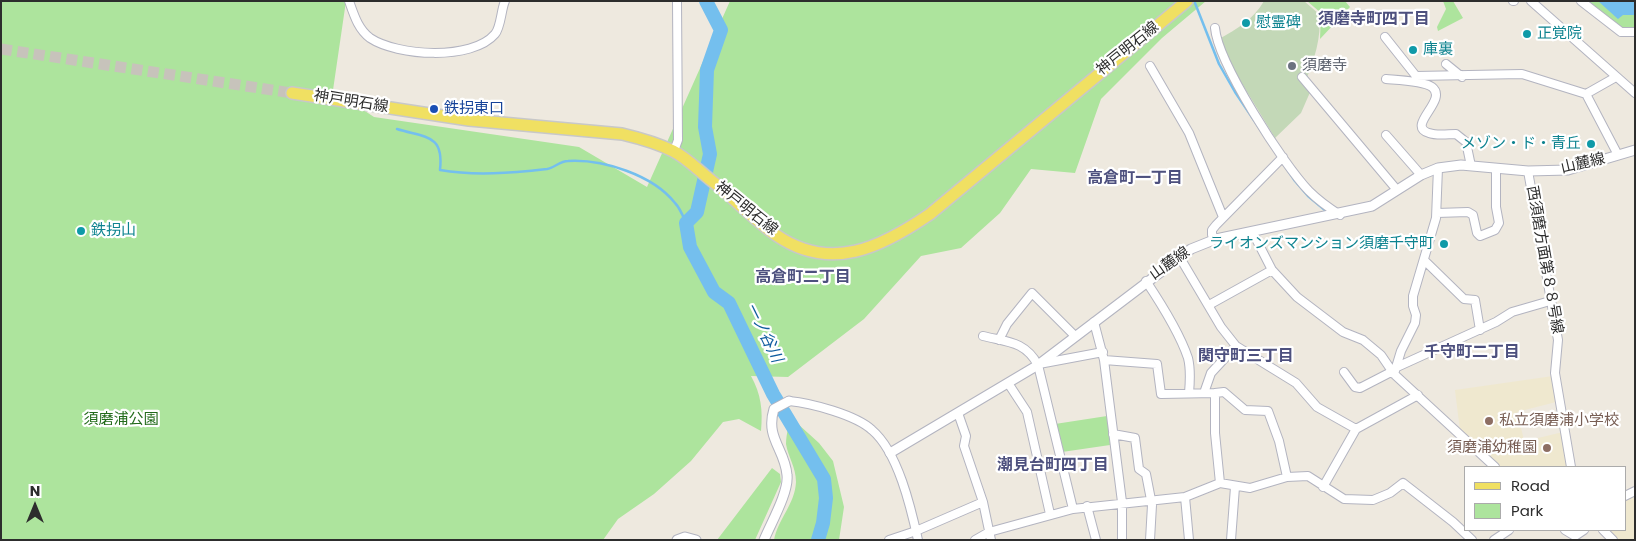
<!DOCTYPE html>
<meta charset="utf-8">
<style>
body{margin:0}
#map{position:relative;width:1636px;height:541px;overflow:hidden;background:#eee9df;font-family:Poppins,sans-serif}
canvas{display:block}
.frame{position:absolute;inset:0;border:2px solid #2d2d2d;pointer-events:none}
.legend{position:absolute;left:1464px;top:466px;width:162px;height:65px;box-sizing:border-box;background:#fff;border:1px solid #ababab;margin:0;padding:6px 9px;list-style:none;font-size:15px;color:#2d2d2d}
.legend li{display:flex;align-items:center;gap:10px;height:25px}
.legend b{width:25px;border:1px solid #ababab}
.north{position:absolute;left:10px;top:481px;width:50px;height:50px;-webkit-text-stroke:4px #fff;paint-order:stroke;rotate:0deg;font-size:14px;font-weight:700;line-height:20px;text-align:center;color:#2d2d2d}
.north::after{content:'';display:block;margin:auto;width:18px;height:22px;background:#2d2d2d;clip-path:polygon(50% 0,100% 100%,50% 72%,0 100%)}
</style>
<div id="map">
<canvas width="1636" height="541"></canvas>
<div class="frame"></div>
<ul class="legend">
<li><b style="height:6px;background:#f0e062"></b>Road</li>
<li><b style="height:14px;background:#ade49d"></b>Park</li>
</ul>
<div class="north">N</div>
</div>
<script>
const ctx = document.querySelector('canvas').getContext('2d');
ctx.lineJoin = 'round';
function paint(path, color) { ctx.fillStyle = color; ctx.fill(path, 'evenodd'); }
function strokePath(path, color, width, dash) { ctx.strokeStyle = color; ctx.lineWidth = width; ctx.lineCap = dash ? 'butt' : 'round'; ctx.setLineDash(dash || []); ctx.stroke(path); }
function label(font, color, halo, rows, align = 'center') {
  ctx.font = font + ' Poppins,"Noto Sans JP",sans-serif'; ctx.lineWidth = 4.5; ctx.setLineDash([]); ctx.textBaseline = 'middle'; ctx.strokeStyle = halo; ctx.fillStyle = color; for (const [text, x, y, turn = 0] of rows) {
    ctx.save(); ctx.translate(x, y); ctx.rotate((+turn || 0) * Math.PI / 180); ctx.textAlign = isNaN(turn) ? turn : align; if (halo) ctx.strokeText(text, 0, 0); ctx.fillText(text, 0, 0); ctx.restore();
  }
}
const education = new Path2D(`
 M1553,376L1556,402L1517,412L1525,444L1538,438L1563,432L1568,467H1499L1460,431L1455,390Z
 M1635,494V540H1616L1607,530H1625V499Z`);
const green = new Path2D(`
 M1,1H346L333,90L374,117L579,147L647,187L730,1H1206L1162,38L1101,99L1075,173L1031,169L1000,213L961,248L921,256L864,319L788,377L751,376C761,394 763,410 761,431L739,419L723,422L691,461L654,494L618,519L603,540H1Z
 M1307,1H1345L1350,7L1320,39L1321,13Z
 M1443,1H1453L1463,18L1438,31L1437,27L1446,9Z
 M1585,1H1635V28H1622Z
 M1107,416L1110,445L1062,452L1055,424Z
 M798,424L819,443L833,461L844,507L839,540H774C778,519 795,504 796,482C796,467 788,457 786,444C786,439 787,433 788,428Z
 M772,468L780,474L781,482L755,540H717Z`);
const cemetery = new Path2D(`
 M1264,1H1304L1319,14C1322,37 1314,61 1305,82L1311,90L1301,113L1275,138L1235,72L1219,39C1237,29 1253,20 1264,1Z`);
const water = new Path2D(`
 M1598,1H1635V15H1623L1618,19Z`);
const stream = new Path2D(`
 M1195,3L1219,64L1235,92L1295,181L1308,196L1326,211
 M397,129C426,138 444,134 440,170C475,176 511,173 547,169C554,168 560,161 568,161C603,159 653,175 675,203C680,208 683,216 686,223`);
const river = new Path2D(`
 M706,1L721,30L707,70L705,127L710,154L697,212L686,223L690,247L714,292L729,303L773,394L824,479L826,498L823,523L818,540`);
const primaryTunnel = new Path2D(`
 M1,49L292,93`);
const minor = new Path2D(`
 M349,1C354,15 358,29 370,38C397,56 472,61 495,34C501,27 501,10 505,1
 M1513,1H1514
 M1531,1L1635,93
 M1581,1L1621,32H1635
 M1215,28C1218,63 1283,164 1309,191C1318,200 1329,208 1340,215
 M1385,37L1416,76L1522,74L1586,94L1616,77
 M1446,64L1462,77
 M1150,66L1189,133L1223,217
 M1302,77L1397,190
 M1386,79C1397,80 1424,81 1432,87C1449,100 1405,126 1429,133C1437,136 1448,134 1456,134L1466,142L1471,166
 M1586,94L1618,155
 M1386,135L1421,175
 M674,151L678,140L677,1
 M1528,171L1558,340L1555,373L1571,467
 M1437,213L1468,212L1473,215L1477,233L1480,236L1495,230L1499,223L1496,207V168
 M1253,233L1272,270L1297,297L1343,332L1363,340L1381,355L1394,374L1495,467
 M1216,239L1212,235V230L1216,225L1283,157
 M1179,256L1221,327L1236,346L1296,383L1317,407L1356,429
 M1424,260L1464,299L1475,300L1480,330
 M1146,281C1160,302 1180,334 1188,358C1191,370 1190,382 1189,393
 M1209,305L1272,270
 M1094,322L1104,360L1122,502V540
 M983,336C1007,342 1025,341 1038,365L1073,509
 M999,340L1007,324L1032,293L1075,336
 M1104,360L1157,364L1161,394L1215,393V433L1220,483
 M1039,364L1103,352
 M1397,367L1496,322L1512,312L1550,301
 M1344,372L1355,387L1360,388L1393,371
 M1394,374L1401,351L1415,323L1416,315L1413,306V296L1436,218L1438,168
 M1008,383L1027,412L1050,514
 M1204,393L1211,373L1236,346
 M1215,393L1224,392L1245,410L1268,411L1279,441L1287,477
 M789,401C811,403 856,415 872,430C898,452 911,508 918,540
 M958,413L966,436L964,446L983,502L991,540
 M1113,434L1135,438L1139,469L1146,474L1152,505L1150,540
 M1220,483L1250,488L1287,477L1308,476L1344,499L1373,500L1390,493L1403,483L1453,522L1472,540
 M1323,487L1356,429L1418,395
 M1625,496L1635,491
 M1185,497L1189,540
 M1087,506L1096,540
 M1565,530L1575,536
 M1603,530L1613,540
 M1575,536L1584,530
 M889,540L916,531L983,502
 M975,540L989,532L1073,509L1185,497L1220,483
 M1231,540L1235,487
 M1494,540L1509,530`);
const tertiary = new Path2D(`
 M890,453L1038,365L1191,249L1216,239L1372,206L1421,175L1438,168L1461,165L1528,171L1568,170L1635,150
 M677,540L685,537L696,540
 M764,540C771,523 789,492 787,475C785,449 765,438 774,409L789,401`);
const primary = new Path2D(`
 M292,93L469,120L622,134C639,138 657,143 673,151C687,158 699,171 712,181C734,198 753,219 776,235C831,273 882,247 930,214L1187,1`);
const markers = [
 [1246,23,5,"#0f9aa8"],
 [1527,34,5,"#0f9aa8"],
 [1413,50,5,"#0f9aa8"],
 [1292,66,5,"#6b7280"],
 [434,109,5,"#1a4fb4"],
 [1591,144,5,"#0f9aa8"],
 [81,231,5,"#0f9aa8"],
 [1444,244,5,"#0f9aa8"],
 [1489,421,5,"#8d6e63"],
 [1547,448,5,"#8d6e63"]
];
const cultureNames = [
 ["慰霊碑",1256,23],
 ["正覚院",1537,34],
 ["庫裏",1423,50],
 ["メゾン・ド・青丘",1581,144,"right"],
 ["鉄拐山",91,231],
 ["ライオンズマンション須磨千守町",1434,244,"right"]
];
const streetNames = [
 ["神戸明石線",1128,49,-39],
 ["神戸明石線",351,102,9],
 ["山麓線",1583,164,-13],
 ["神戸明石線",746,209,39],
 ["西須磨方面第８８号線",1544,260,80],
 ["山麓線",1170,264,-35]
];
const worshipNames = [
 ["須磨寺",1302,66]
];
const transitNames = [
 ["鉄拐東口",444,109]
];
const parkNames = [
 ["須磨浦公園",121,420]
];
const educationNames = [
 ["私立須磨浦小学校",1499,421],
 ["須磨浦幼稚園",1537,448,"right"]
];
const neighbourhoodNames = [
 ["須磨寺町四丁目",1374,20],
 ["高倉町一丁目",1135,179],
 ["高倉町二丁目",803,278],
 ["千守町二丁目",1472,353],
 ["関守町三丁目",1246,357],
 ["潮見台町四丁目",1053,466]
];
const waterNames = [
 ["一ノ谷川",763,333,64]
];
paint(education, '#efe8cf');
paint(green, '#ade49d');
paint(cemetery, '#c3d8b7');
paint(water, '#74bfee');
strokePath(stream, '#74bfee', 2.5);
strokePath(river, '#74bfee', 14);
strokePath(primaryTunnel, '#c7c3bb', 11, [11, 5.5]);
strokePath(minor, '#b3b4c0', 10);
strokePath(tertiary, '#b3b4c0', 11);
strokePath(primary, '#c8c8c8', 14);
strokePath(minor, '#fff', 8);
strokePath(tertiary, '#fff', 9);
strokePath(primary, '#f0e062', 11);
for (const [x, y, r, color] of markers) { const dot = new Path2D(); dot.arc(x, y, r, 0, 2 * Math.PI); ctx.fillStyle = color; ctx.fill(dot); strokePath(dot, '#fff', 2); }
label('15px', '#0d838f', '#fff', cultureNames, 'left');
label('15px', '#2d2d2d', '#fff', streetNames);
label('15px', '#5b616d', '#fff', worshipNames, 'left');
label('15px', '#164399', '#fff', transitNames, 'left');
label('15px', '#236b1b', '#fff', parkNames);
label('15px', '#785e54', '#fff', educationNames, 'left');
label('bold 16px', '#4d507e', '#fff', neighbourhoodNames);
label('italic 16px', '#0f5c9f', '#fff', waterNames);
</script>
